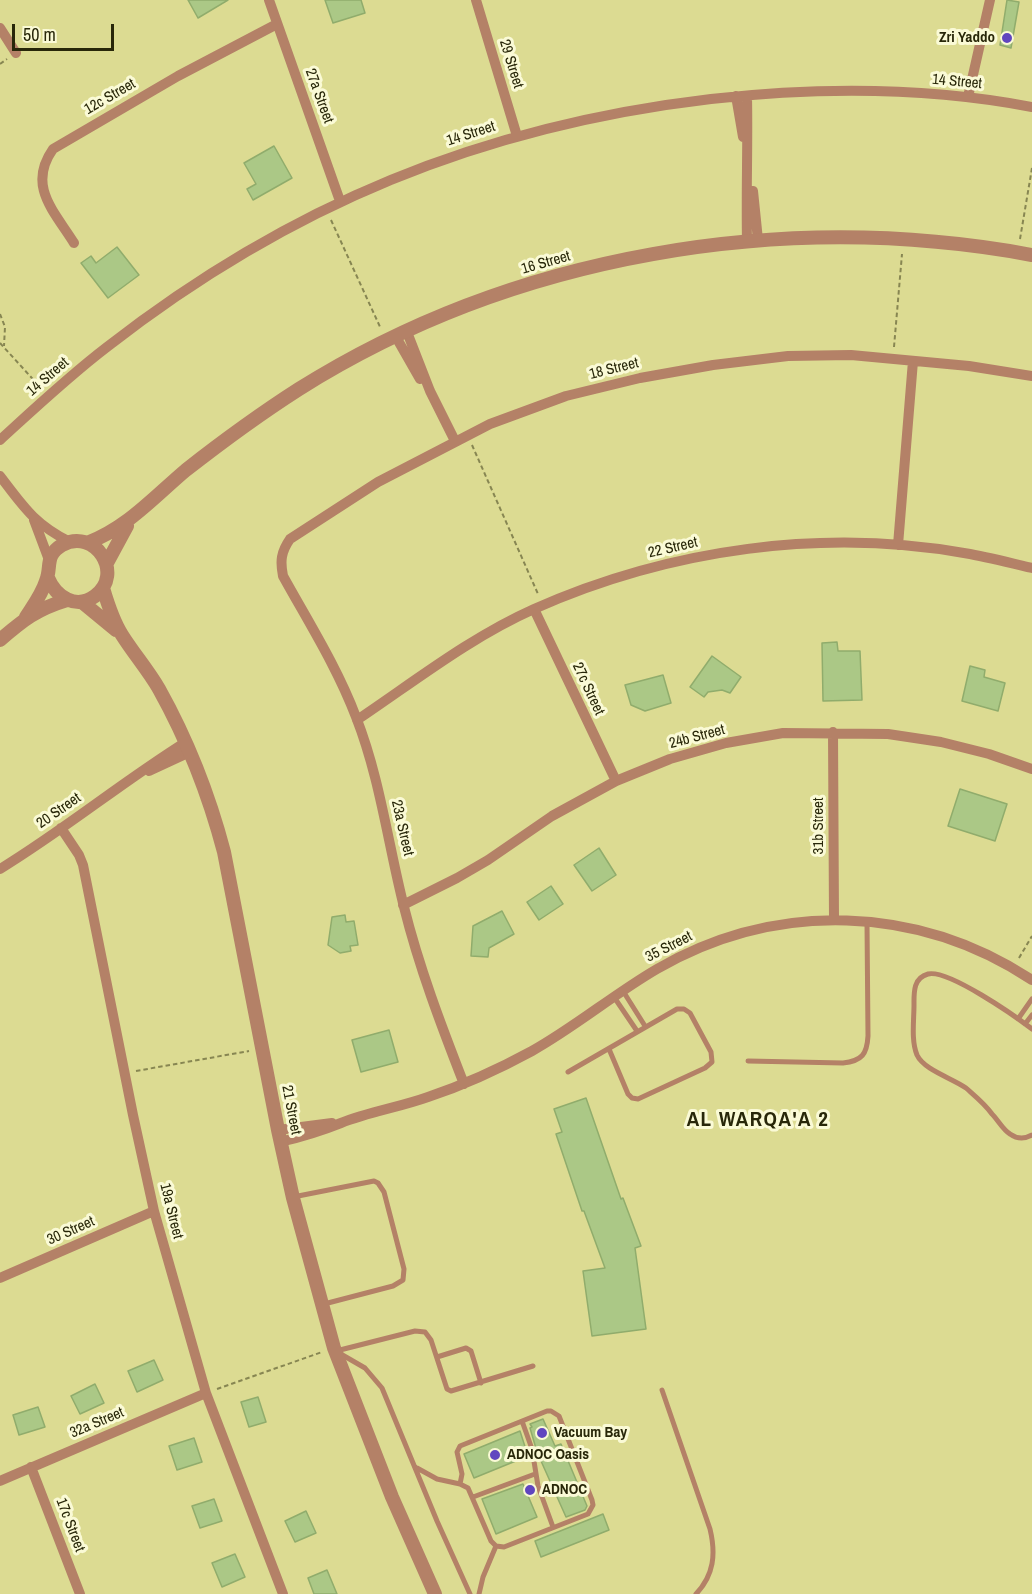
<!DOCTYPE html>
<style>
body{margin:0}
#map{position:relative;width:1032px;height:1594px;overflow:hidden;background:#dcdb92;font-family:"Archivo Narrow",sans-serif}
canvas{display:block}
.scale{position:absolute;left:12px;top:24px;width:102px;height:27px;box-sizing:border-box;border:3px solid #282709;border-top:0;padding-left:8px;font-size:18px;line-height:21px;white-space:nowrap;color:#282709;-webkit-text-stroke:4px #fafad6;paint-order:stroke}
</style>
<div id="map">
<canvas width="1032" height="1594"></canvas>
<div class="scale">50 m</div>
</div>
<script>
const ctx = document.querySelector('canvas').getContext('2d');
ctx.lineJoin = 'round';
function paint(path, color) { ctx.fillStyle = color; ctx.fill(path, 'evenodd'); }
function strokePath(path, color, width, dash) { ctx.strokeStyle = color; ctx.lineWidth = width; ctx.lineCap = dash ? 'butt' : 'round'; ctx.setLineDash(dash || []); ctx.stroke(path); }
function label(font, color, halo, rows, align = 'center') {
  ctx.font = font + ' "Archivo Narrow",sans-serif'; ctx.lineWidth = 6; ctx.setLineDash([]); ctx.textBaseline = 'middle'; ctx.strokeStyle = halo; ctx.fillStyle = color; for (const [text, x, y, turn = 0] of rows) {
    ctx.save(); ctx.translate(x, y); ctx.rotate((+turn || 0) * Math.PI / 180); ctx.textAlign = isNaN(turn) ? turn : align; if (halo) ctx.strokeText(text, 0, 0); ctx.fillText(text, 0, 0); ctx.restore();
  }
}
const building = new Path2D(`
 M188,0H228L198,18Z
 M325,0H361L365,13L333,23Z
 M1007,0L1019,2L1011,48L1000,45Z
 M274,146L292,178L253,200L247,189L256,184L244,163Z
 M117,247L139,275L108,298L81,263L91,256L96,263Z
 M837,642L838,651H860L862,700L823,701L822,643Z
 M712,656L741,677L730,693L722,690L708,692L704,697L690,687Z
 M970,666L985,670L984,677L1005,683L998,711L962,701Z
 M663,675L671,703L645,711L631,705L625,685Z
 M960,789L1007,804L995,841L948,826Z
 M599,848L616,875L592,891L574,865Z
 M551,886L563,904L539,920L527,902Z
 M502,911L514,934L489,948L488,957L471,956L473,926Z
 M345,915L346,922L354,921L358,945L350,946L351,951L340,953L328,945L332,917Z
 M389,1030L398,1062L361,1072L352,1040Z
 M586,1098L621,1199L623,1198L641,1246L635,1248L646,1329L592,1336L583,1271L605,1268L584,1211H582L556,1134L562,1132L554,1109Z
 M154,1360L163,1380L137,1392L128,1371Z
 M95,1384L104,1403L80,1414L71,1396Z
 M258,1397L266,1422L249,1427L241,1402Z
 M38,1407L45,1427L19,1435L13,1415Z
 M543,1419L555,1446L561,1444L587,1506L585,1510L566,1517L537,1452L530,1428L532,1427L530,1424Z
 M520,1431L528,1456L474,1478L464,1454Z
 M194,1438L202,1462L177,1470L169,1446Z
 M523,1484L537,1517L496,1534L482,1499Z
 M214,1499L222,1521L200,1528L192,1506Z
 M306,1511L316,1533L295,1542L285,1521Z
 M603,1514L609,1530L541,1557L535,1541Z
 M235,1554L245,1577L222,1587L212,1563Z
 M327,1570L337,1594H314L308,1578Z`);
const path = new Path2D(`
 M0,64L7,59
 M331,220L381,329
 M1020,239L1032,168
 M0,314L5,327L4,346
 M0,343L40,387
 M894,347L902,254
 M472,445L538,594
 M1019,958L1032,936
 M136,1071L249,1051
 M217,1389L322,1352`);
const service = new Path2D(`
 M623,991L645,1026
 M614,997L637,1031
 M1018,1019L1032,999
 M1025,1024L1032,1015
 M1032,1029C1015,1016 948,969 928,974C913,978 914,993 914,1005C914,1020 911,1041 917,1055C924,1070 952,1078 966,1088C975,1096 985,1104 992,1114C998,1120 1003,1130 1010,1134C1017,1139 1025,1139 1032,1135
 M748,1061L843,1063C862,1061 867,1054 868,1036L867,923
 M568,1072L677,1009H684L690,1013L711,1052L712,1062L705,1068L638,1099L632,1098L628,1094L609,1049
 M293,1197L374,1181L378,1183L384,1192L404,1269L403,1280L393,1286L324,1304
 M336,1351L415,1331L425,1332L431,1340L447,1389L451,1391L533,1366
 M339,1353L365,1368L382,1388L437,1521L470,1594
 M437,1357L466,1348L471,1351L481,1383
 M662,1390L710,1529C716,1554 714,1575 696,1594
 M522,1421L532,1449L538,1486L553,1527
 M417,1468L437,1479L460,1484L468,1488L491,1541L496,1546
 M460,1484L462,1474L457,1452L460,1446L547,1411H551L559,1416L592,1500L593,1505L588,1514L504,1547L496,1546
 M473,1497L535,1474
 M479,1594L483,1577L496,1546`);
const minor = new Path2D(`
 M269,0L340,201
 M476,0L517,136
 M0,28L16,53
 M736,96L743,137
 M968,97L990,0
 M753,191L758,240
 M747,241C746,192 748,144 747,96
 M74,243C54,211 27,186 53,149L178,76L277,24
 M407,332L430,391L455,441
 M396,337L420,379
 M0,440C35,408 69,376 107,347C289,205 481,126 711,99C817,87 927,87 1032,107
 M0,476C23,506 34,524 70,542
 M34,520L49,560
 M898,545L913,361
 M534,609L616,781
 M357,720C415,681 471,637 534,609C669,549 824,527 970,554C991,558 1011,563 1032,568
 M833,732L834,920
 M149,771L190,752
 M61,828L79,855L83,865L133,1115L154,1211L206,1393L283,1594
 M0,869C64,830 122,782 186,742
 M403,905L457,878L488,860L552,816L616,781L670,759L726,743L783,733L888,734L941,742L989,754L1032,769
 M464,1084C441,1025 419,967 404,907C388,844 380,778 356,717C337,667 309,623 283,576C280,561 281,552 290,539L378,482L490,424L566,396L640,378L713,365L788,356L851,355L969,366L1032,376
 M278,1130L332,1123
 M280,1142C301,1137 321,1131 341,1123C369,1112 400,1107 428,1097C464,1085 499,1069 532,1051C575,1027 614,994 657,969C777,900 918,905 1032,980
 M0,1278L154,1211
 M31,1467L80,1594
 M0,1481L206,1393`);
const tertiary = new Path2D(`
 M87,543C127,528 154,497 186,470C223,441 260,414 299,389C514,254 783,209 1032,255
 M107,563L127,526
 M103,588C108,605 113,621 122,635C134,654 148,670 159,689C188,741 209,795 224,852L278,1130L293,1198L334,1348L392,1497L435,1594
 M82,602L116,630
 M26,617C33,606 42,594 46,581C52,567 44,556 62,545C95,527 125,574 95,596C76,610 56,597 48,578
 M0,640C23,620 37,609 67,600`);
const markers = [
 [1007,38,6,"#6046bf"],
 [542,1433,6,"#6046bf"],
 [495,1455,6,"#6046bf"],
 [530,1490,6,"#6046bf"]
];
const poiNames = [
 ["Zri Yaddo",995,38,"right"],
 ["Vacuum Bay",554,1433],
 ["ADNOC Oasis",507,1455],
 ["ADNOC",542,1490]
];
const streetNames = [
 ["29 Street",511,64,73],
 ["14 Street",957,82,5],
 ["27a Street",319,96,70],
 ["12c Street",110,97,-30],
 ["14 Street",471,134,-18],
 ["16 Street",546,263,-16],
 ["18 Street",614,369,-14],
 ["14 Street",48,377,-41],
 ["22 Street",673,548,-13],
 ["27c Street",588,689,65],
 ["24b Street",697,737,-15],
 ["20 Street",59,811,-35],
 ["31b Street",819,826,-90],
 ["23a Street",402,828,77],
 ["35 Street",669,947,-27],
 ["21 Street",291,1110,79],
 ["19a Street",171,1211,76],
 ["30 Street",71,1231,-24],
 ["32a Street",97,1423,-23],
 ["17c Street",70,1525,69]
];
const districtNames = [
 ["AL WARQA'A 2",758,1120]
];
paint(building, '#abc886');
strokePath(building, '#90ac6c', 1.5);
strokePath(path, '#878652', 2, [4.5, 3]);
strokePath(service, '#b48167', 5);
strokePath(minor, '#b48167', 10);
strokePath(tertiary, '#b48167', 14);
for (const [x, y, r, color] of markers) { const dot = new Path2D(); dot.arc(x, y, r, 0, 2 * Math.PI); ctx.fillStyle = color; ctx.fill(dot); strokePath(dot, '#fafad6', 2); }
label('bold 15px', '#282709', '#fafad6', poiNames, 'left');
label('15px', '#282709', '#fafad6', streetNames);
ctx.letterSpacing = '1.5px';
label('bold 21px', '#282709', '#fafad6', districtNames);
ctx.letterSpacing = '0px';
</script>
